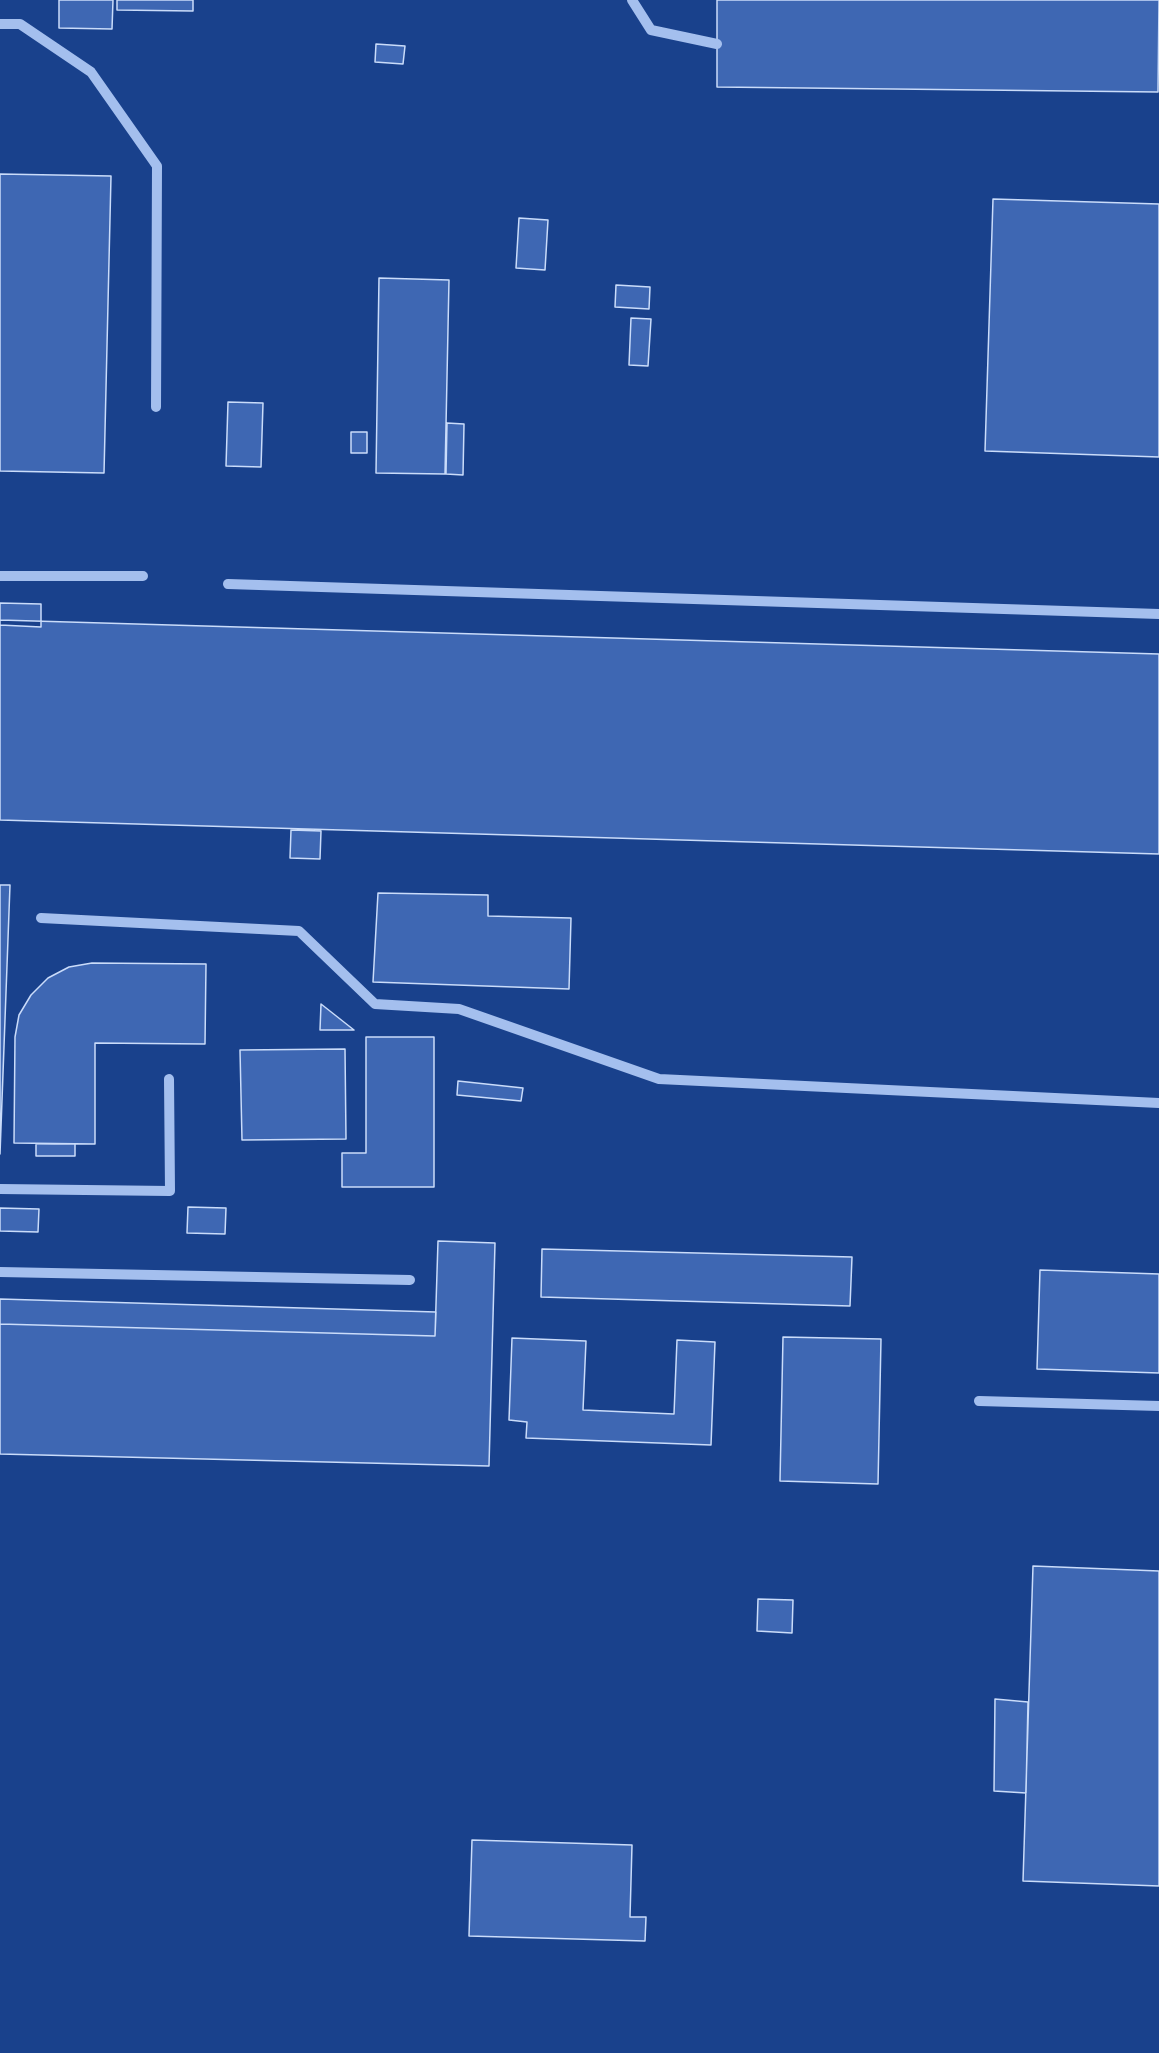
<!DOCTYPE html>
<style>
body{margin:0}
canvas{display:block;background:#19418c}
</style>
<canvas width="1159" height="2053"></canvas>
<script>
const ctx = document.querySelector('canvas').getContext('2d');
ctx.lineJoin = 'round';
function paint(path, color) { ctx.fillStyle = color; ctx.fill(path, 'evenodd'); }
function strokePath(path, color, width, dash) { ctx.strokeStyle = color; ctx.lineWidth = width; ctx.lineCap = dash ? 'butt' : 'round'; ctx.setLineDash(dash || []); ctx.stroke(path); }
const building = new Path2D(`
 M59,0H113L112,29L59,28Z
 M117,0H193V11L117,10Z
 M717,0H1159L1158,92L717,87Z
 M376,44L405,46L403,64L375,62Z
 M0,174L111,176L104,473L0,471Z
 M993,199L1159,204V457L985,451Z
 M519,218L548,220L545,270L516,268Z
 M379,278L449,280L445,474L376,473Z
 M616,285L650,287L649,309L615,307Z
 M631,318L651,319L648,366L629,365Z
 M228,402L263,403L261,467L226,466Z
 M447,423L464,424L463,475L446,474Z
 M351,432H367V453H351Z
 M0,603L41,604V627L0,625Z
 M0,620L1159,654V854L0,820Z
 M291,830L321,831L320,859L290,858Z
 M0,885H10L0,1154Z
 M378,893L488,895V916L571,918L569,989L373,982Z
 M92,963L206,964L205,1044L95,1043V1144L14,1143L15,1037L19,1015L31,995L48,978L69,967Z
 M321,1004L354,1030H320Z
 M366,1037H434V1187H342V1153H366Z
 M345,1049L346,1139L242,1140L240,1050Z
 M458,1081L523,1088L521,1101L457,1095Z
 M36,1144H75V1156H36Z
 M188,1207L226,1208L225,1234L187,1233Z
 M0,1208L39,1209L38,1232L0,1231Z
 M438,1241L495,1243L489,1466L0,1454V1324L435,1336Z
 M542,1249L852,1257L850,1306L541,1297Z
 M1040,1270L1159,1274V1373L1037,1369Z
 M0,1299L436,1312L435,1336L0,1324Z
 M783,1337L881,1339L878,1484L780,1481Z
 M512,1338L586,1341L583,1410L674,1414L677,1340L715,1342L711,1445L526,1438L527,1422L509,1420Z
 M1033,1566L1159,1571V1886L1023,1881Z
 M758,1599L793,1600L792,1633L757,1631Z
 M995,1699L1028,1702L1026,1793L994,1791Z
 M472,1840L632,1845L630,1917H646L645,1941L469,1936Z`);
const minor = new Path2D(`
 M632,0L651,30L717,44
 M0,24H20L91,72L157,166L156,407
 M0,576H143
 M228,584L1159,614
 M41,918L299,931L375,1004L459,1009L659,1079L1159,1103
 M0,1189L170,1191L169,1079
 M0,1272L410,1280
 M979,1401L1159,1406`);
paint(building, '#3e67b3');
strokePath(building, '#cadcfa', 1.5);
strokePath(minor, '#a4bfee', 10);
</script>
